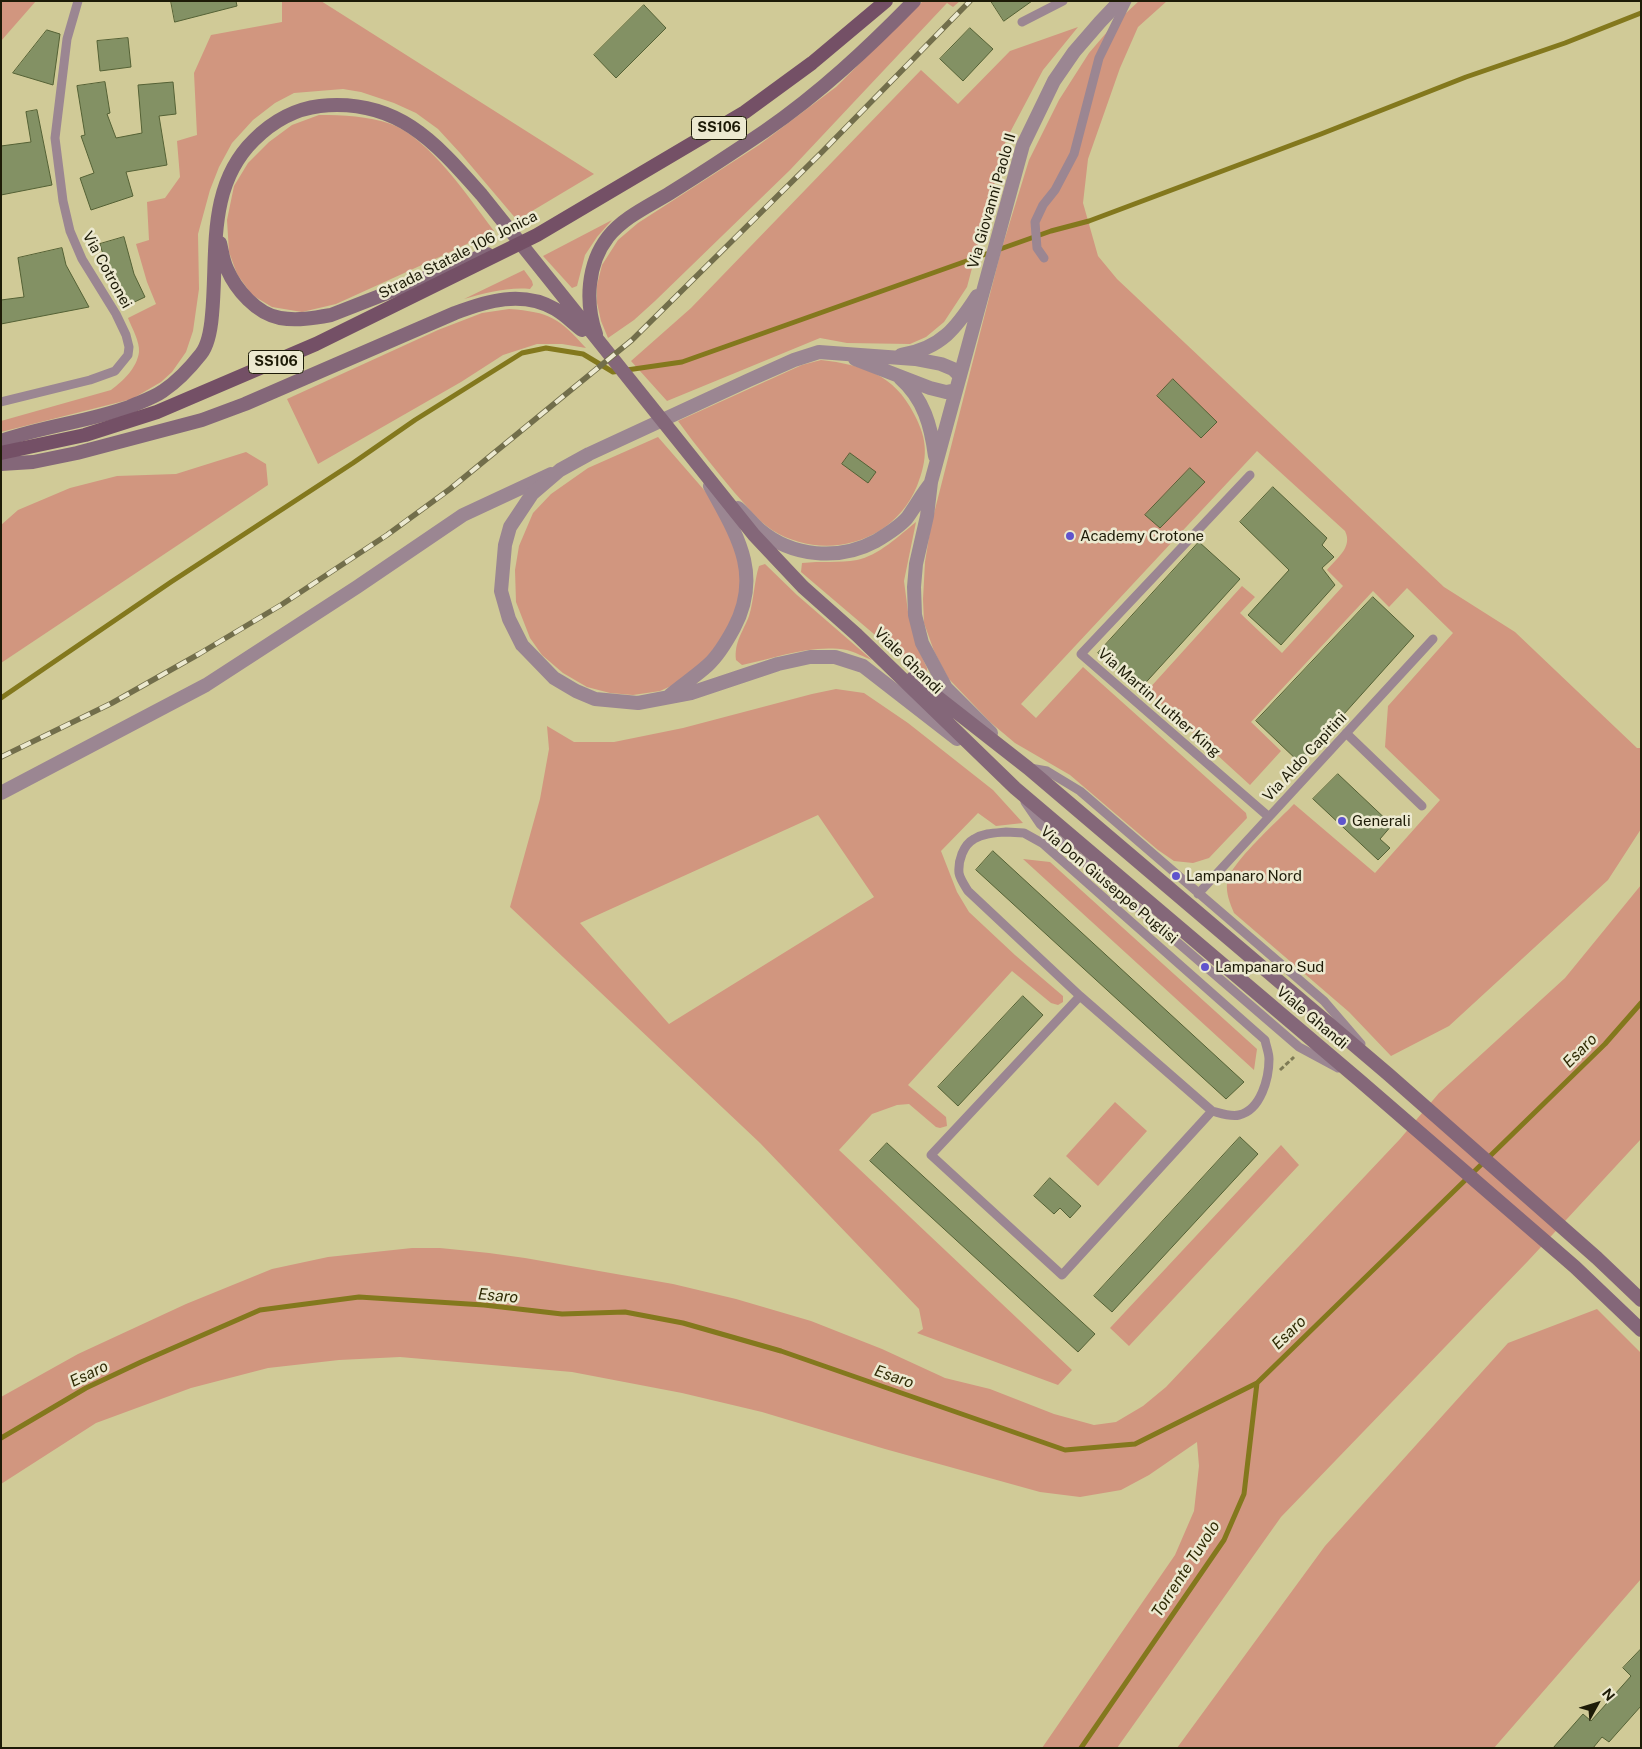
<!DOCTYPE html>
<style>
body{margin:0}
#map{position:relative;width:1642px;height:1749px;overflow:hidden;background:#d0ca97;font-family:"Public Sans",sans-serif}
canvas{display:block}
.frame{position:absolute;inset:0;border:2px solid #1d1b07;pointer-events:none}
.north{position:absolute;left:1572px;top:1679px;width:50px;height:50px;-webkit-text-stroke:4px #ece9d0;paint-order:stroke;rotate:51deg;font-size:14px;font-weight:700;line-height:20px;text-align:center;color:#1d1b07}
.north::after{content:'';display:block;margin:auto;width:18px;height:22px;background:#1d1b07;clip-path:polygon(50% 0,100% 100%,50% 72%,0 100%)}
</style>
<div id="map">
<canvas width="1642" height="1749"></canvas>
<div class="frame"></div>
<div class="north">N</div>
</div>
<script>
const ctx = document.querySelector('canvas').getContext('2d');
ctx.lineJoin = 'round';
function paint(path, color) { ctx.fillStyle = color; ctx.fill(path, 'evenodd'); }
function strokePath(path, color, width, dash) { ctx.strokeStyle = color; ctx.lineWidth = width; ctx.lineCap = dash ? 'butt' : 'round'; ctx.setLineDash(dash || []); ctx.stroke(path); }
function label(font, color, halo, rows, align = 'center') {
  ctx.font = font + ' "Public Sans",sans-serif'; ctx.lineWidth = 5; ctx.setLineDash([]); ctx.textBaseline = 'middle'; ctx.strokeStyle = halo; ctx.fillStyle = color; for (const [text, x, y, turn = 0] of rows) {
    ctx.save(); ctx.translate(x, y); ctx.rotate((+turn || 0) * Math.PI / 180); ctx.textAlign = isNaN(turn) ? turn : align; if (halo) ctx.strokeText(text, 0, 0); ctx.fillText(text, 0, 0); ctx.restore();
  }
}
const green = new Path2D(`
 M1,1H36L1,41Z
 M282,1H321L594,174L517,220L461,154L438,129L416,113L394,103L361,92L343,89L294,93L275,103L253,120L232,143L219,167L210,190L198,234L199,289L193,331L186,352L172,372L161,382L132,399L1,432V421L111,390C123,381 137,368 139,352C140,342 132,328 128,318L156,304L147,282L136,244L149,240L147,202L165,198L180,177L177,141L197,135L194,73L211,35L282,22Z
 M923,1H960L953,7L947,3L790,170L655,301L634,320L608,338L601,321L597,303V285L602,265L618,240L638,223L759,145L836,87Z
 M1139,1H1167L1138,27L1120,68L1088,159L1083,203L1098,256L1117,279L1444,587L1515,632L1637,748H1641V829L1608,880L1449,1026L1391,1056L1349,1012L1234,913C1230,903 1226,894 1227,883C1229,864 1279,820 1294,804L1375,873L1440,800L1385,747L1388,706L1453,633L1407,588L1389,607L1373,591L1251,722L1281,751L1250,785L1147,691L1242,586L1255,597L1240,613L1282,653L1343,586L1327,570C1337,558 1353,547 1345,531L1257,451L1021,704L1036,718L1083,667L1246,813L1247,818L1209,858L1193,863L1174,861L1158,850L1070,775L1015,743L990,722L948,678L934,651L924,623L923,599L925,562L931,525L1001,251L1029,160L1059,100L1089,53L1113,25Z
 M1078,27L1043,70L1006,140L967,287L944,322L926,337L910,344L847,343L820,338L667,401L631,361L691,308L921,70L958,104L1010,51Z
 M319,115C344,115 367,116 391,124C430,139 469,198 494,231L446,254L336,304L302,312L272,307L252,295L237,274L229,252L227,220L234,186L248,163L269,142L292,125Z
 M612,220L597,237L585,255L577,286L572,288L543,256Z
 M524,270L532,281L533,285L530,289C507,287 486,293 464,299Z
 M509,309C550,312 559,318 586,348L562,344H537L503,355L461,382L318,464L287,399L438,330L482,313Z
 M821,360C863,365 894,374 914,414C928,440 928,458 917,486C893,544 823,562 772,530C757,520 746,505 734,492C715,469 696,446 678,421L802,365Z
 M658,437L705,491L721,513L741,562L739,606L715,654L682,681L660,691L633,695L610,693L587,687L563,673L542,655L530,638L516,602L515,570L519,546L533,513L551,494L588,468Z
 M246,452L266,464L268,485L1,663V525L18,510L70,488L117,476L176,474Z
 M916,522L904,581L908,612L917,646L927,668V675L921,673L908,663L801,572L802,563C821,561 839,563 857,560C878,556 900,535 916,522Z
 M765,564L797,595L872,660C864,657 855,652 847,650C810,644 777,658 742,665L736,660C734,642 743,632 749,616C754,600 754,582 759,566Z
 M836,689L864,693L908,723L993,790L1023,823L996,826L978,813L941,851L957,892L969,912L1015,955L1063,996V1002L1058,1005L1051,1003L1012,971L908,1085L946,1117L947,1126L940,1128L936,1127L909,1104L897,1105L872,1114L839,1150L1072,1370L1058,1385L917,1333L923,1329L919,1309L760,1143L510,907L540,799L549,749L547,726L574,742H614L683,728L812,694ZM818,815L874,897L669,1024L580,923Z
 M1023,859L1050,862L1257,1049L1254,1070Z
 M1641,885V1139L1528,1261L1281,1517L1117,1748H1042L1175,1555L1194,1511L1199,1466L1197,1442L1149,1475L1121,1490L1080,1497L1040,1492L885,1449L762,1412L682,1393L572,1372L400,1357L339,1360L268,1368L191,1388L96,1423L1,1484V1397L78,1354L186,1304L272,1269L328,1257L412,1248H440L489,1253L525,1258L673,1284L736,1299L811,1321L882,1349L945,1378L990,1389L1054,1414L1094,1425L1116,1422L1143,1406L1166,1387L1400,1139L1439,1093L1565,978Z
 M1115,1102L1147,1131L1098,1186L1066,1156Z
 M1281,1145L1299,1165L1129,1346L1110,1328Z
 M1597,1309L1641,1353V1579L1494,1748H1177L1325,1546L1508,1343Z`);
const stream = new Path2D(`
 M1,698L171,582L353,463L415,420L522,353L546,348L583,354L613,372L682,362L1051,231L1089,221L1321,134L1466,77L1565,43L1641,13
 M1,1438L86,1388L141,1362L260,1310L359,1297L484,1305L562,1314L625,1312L683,1323L781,1351L1065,1450L1135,1444L1257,1383L1605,1044L1641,1003
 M1081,1748L1224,1540L1244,1494L1257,1383`);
const building = new Path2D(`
 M171,1H236L237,6L175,22Z
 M991,1H1032L1004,21Z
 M644,5L666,28L616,78L594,55Z
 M970,28L993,49L963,81L940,59Z
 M47,30L60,34L53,85L13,73Z
 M128,38L131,67L100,71L97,41Z
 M105,82L110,113L107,114L116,138L142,133L138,85L173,82L176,114L159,116L167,165L126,172L133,196L91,210L80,178L94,173L81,136L85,135L77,86Z
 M37,110L52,185L1,195V146L31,142L26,112Z
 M124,237L134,274L145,297L124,307L114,286H112L100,244Z
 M62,248L66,265L89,307L1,324V300L24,297L18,258Z
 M1173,379L1217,422L1201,438L1157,396Z
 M850,453L876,472L868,483L842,464Z
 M1190,468L1205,482L1160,528L1145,515Z
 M1273,487L1327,538L1322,545L1334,557L1322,568L1335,585L1281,645L1248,615L1289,570L1240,522Z
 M1199,542L1240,579L1139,690L1098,653Z
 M1373,597L1414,636L1300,763L1256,721Z
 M1338,774L1392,825L1380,839L1390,848L1378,860L1313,799Z
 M993,851L1244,1082L1226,1099L976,870Z
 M1023,996L1043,1015L958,1106L938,1087Z
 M1240,1137L1258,1154L1112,1312L1094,1296Z
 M887,1143L1095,1334L1078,1352L870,1161Z
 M1050,1178L1081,1206L1070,1218L1060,1208L1054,1214L1034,1196Z
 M1641,1649V1706L1609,1742L1602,1737L1593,1748H1553L1583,1714L1591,1721L1631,1676L1623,1668Z`);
const path = new Path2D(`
 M1280,1070L1294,1057`);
const service = new Path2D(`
 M1022,22L1063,1
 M1044,258L1037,248L1035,222L1043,205L1055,190L1074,154L1099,58L1127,1
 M1,402L90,380L115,371L128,355L129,347L126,335L116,314L82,259L70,231L63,201L55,138L67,39L78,1
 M1250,475L1081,654L1269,817
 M1346,733L1422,806
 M1030,768L1047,771L1080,791L1324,1001L1361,1044
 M1025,802L1040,824L1299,1047L1338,1068
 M1006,832L1024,833L1042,843L1265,1040C1266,1046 1269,1053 1269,1059C1269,1078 1261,1110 1239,1115C1230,1117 1220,1113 1212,1111L1080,996L968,891C965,886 960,879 959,873C958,861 963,845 974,839C984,833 995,833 1006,832Z
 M1198,894L1433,639
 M1080,996L931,1155L1062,1275L1212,1111`);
const minor = new Path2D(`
 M1,793L206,685L357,587L463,515L551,474`);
const tertiary = new Path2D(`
 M901,355C941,349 957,327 977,296
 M855,359L930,388L946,392L956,390
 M900,378C924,399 931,426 935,456
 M738,508C746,515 752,523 760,530C792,557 839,561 876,541C886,535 899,527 907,518C915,507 922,494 931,483
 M669,696C682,685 696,676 708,665C719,655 727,641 734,628C763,573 736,534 710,486
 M991,733L946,688L922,643L915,615L914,587L916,564L927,516L931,482L1023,145L1054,81L1074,52L1100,22L1120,1
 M957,739L863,666L835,657H810L778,664L691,693L638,703L595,699L576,691L554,678L522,645L509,619L501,591L505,545L510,527L532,494L560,470L589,454L749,380L794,360L819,352L915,359L941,364L953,369L960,376`);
const secondary = new Path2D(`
 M220,243C222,251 223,261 227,269C236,290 257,314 280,318C297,321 314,318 331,315L487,254
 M596,334C585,303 587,264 608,237C624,217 649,206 670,193C702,173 734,152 765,131C820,93 867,49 914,1
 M1,441C43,426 87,422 129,407C140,402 153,398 163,391C178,381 190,368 201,354C209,344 211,327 212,315C218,254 206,187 254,140C272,122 295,109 320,106C397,98 435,142 481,194L754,535L803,587L857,635L1015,788L1359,1080L1575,1267L1641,1330
 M1,464L33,462L77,453L202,420L245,404L455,313C487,301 522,290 555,309C564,314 573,323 582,330
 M913,678L1028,768L1388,1074L1597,1258L1641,1300`);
const primary = new Path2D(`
 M1,453L85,435L157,412L316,344L537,235L745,112L812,63L886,1`);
const rail = new Path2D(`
 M1,757L112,703L199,654L281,605L387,535L450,489L632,340L822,152L970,1`);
const markers = [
 [1070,536,5,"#5f54cd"],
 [1342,821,5,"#5f54cd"],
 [1176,876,5,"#5f54cd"],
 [1205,967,5,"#5f54cd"]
];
const shields = [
 [719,128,55],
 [276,362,55]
];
const shieldNames = [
 ["SS106",719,128],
 ["SS106",276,362]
];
const streetNames = [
 ["Via Giovanni Paolo II",992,201,-74],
 ["Strada Statale 106 Jonica",458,255,-27],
 ["Via Cotronei",107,270,61],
 ["Viale Ghandi",908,661,44],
 ["Via Martin Luther King",1159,703,41],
 ["Via Aldo Capitini",1305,757,-47],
 ["Via Don Giuseppe Puglisi",1109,885,40],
 ["Viale Ghandi",1312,1018,40]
];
const poiNames = [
 ["Academy Crotone",1080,536],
 ["Generali",1352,821],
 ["Lampanaro Nord",1186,876],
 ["Lampanaro Sud",1215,967]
];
const waterNames = [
 ["Esaro",1580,1051,-45],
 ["Esaro",498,1296,5],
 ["Esaro",1289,1333,-44],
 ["Esaro",89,1374,-26],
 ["Esaro",894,1377,19],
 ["Torrente Tuvolo",1186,1569,-57]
];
paint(green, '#d1967f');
strokePath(stream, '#83781d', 5);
paint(building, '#839164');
strokePath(building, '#546135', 1);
strokePath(path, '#7e7a55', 3, [5, 2.5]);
strokePath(service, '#9b8692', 9);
strokePath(minor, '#9b8692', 14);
strokePath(tertiary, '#9b8692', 14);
strokePath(secondary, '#846779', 14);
strokePath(primary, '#745066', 14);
strokePath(rail, '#726e4b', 5.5);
strokePath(rail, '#ece9d0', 4, [11]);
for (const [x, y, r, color] of markers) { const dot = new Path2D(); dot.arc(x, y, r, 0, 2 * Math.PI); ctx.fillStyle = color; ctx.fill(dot); strokePath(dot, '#ece9d0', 2); }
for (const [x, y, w] of shields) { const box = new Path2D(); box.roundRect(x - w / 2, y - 11.5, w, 23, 4); ctx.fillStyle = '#ece9d0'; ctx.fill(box); strokePath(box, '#1d1b07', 1); }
label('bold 14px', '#1d1b07', null, shieldNames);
label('15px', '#1d1b07', '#ece9d0', streetNames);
label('15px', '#1d1b07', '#ece9d0', poiNames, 'left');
label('italic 16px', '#2f2b04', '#ece9d0', waterNames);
</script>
